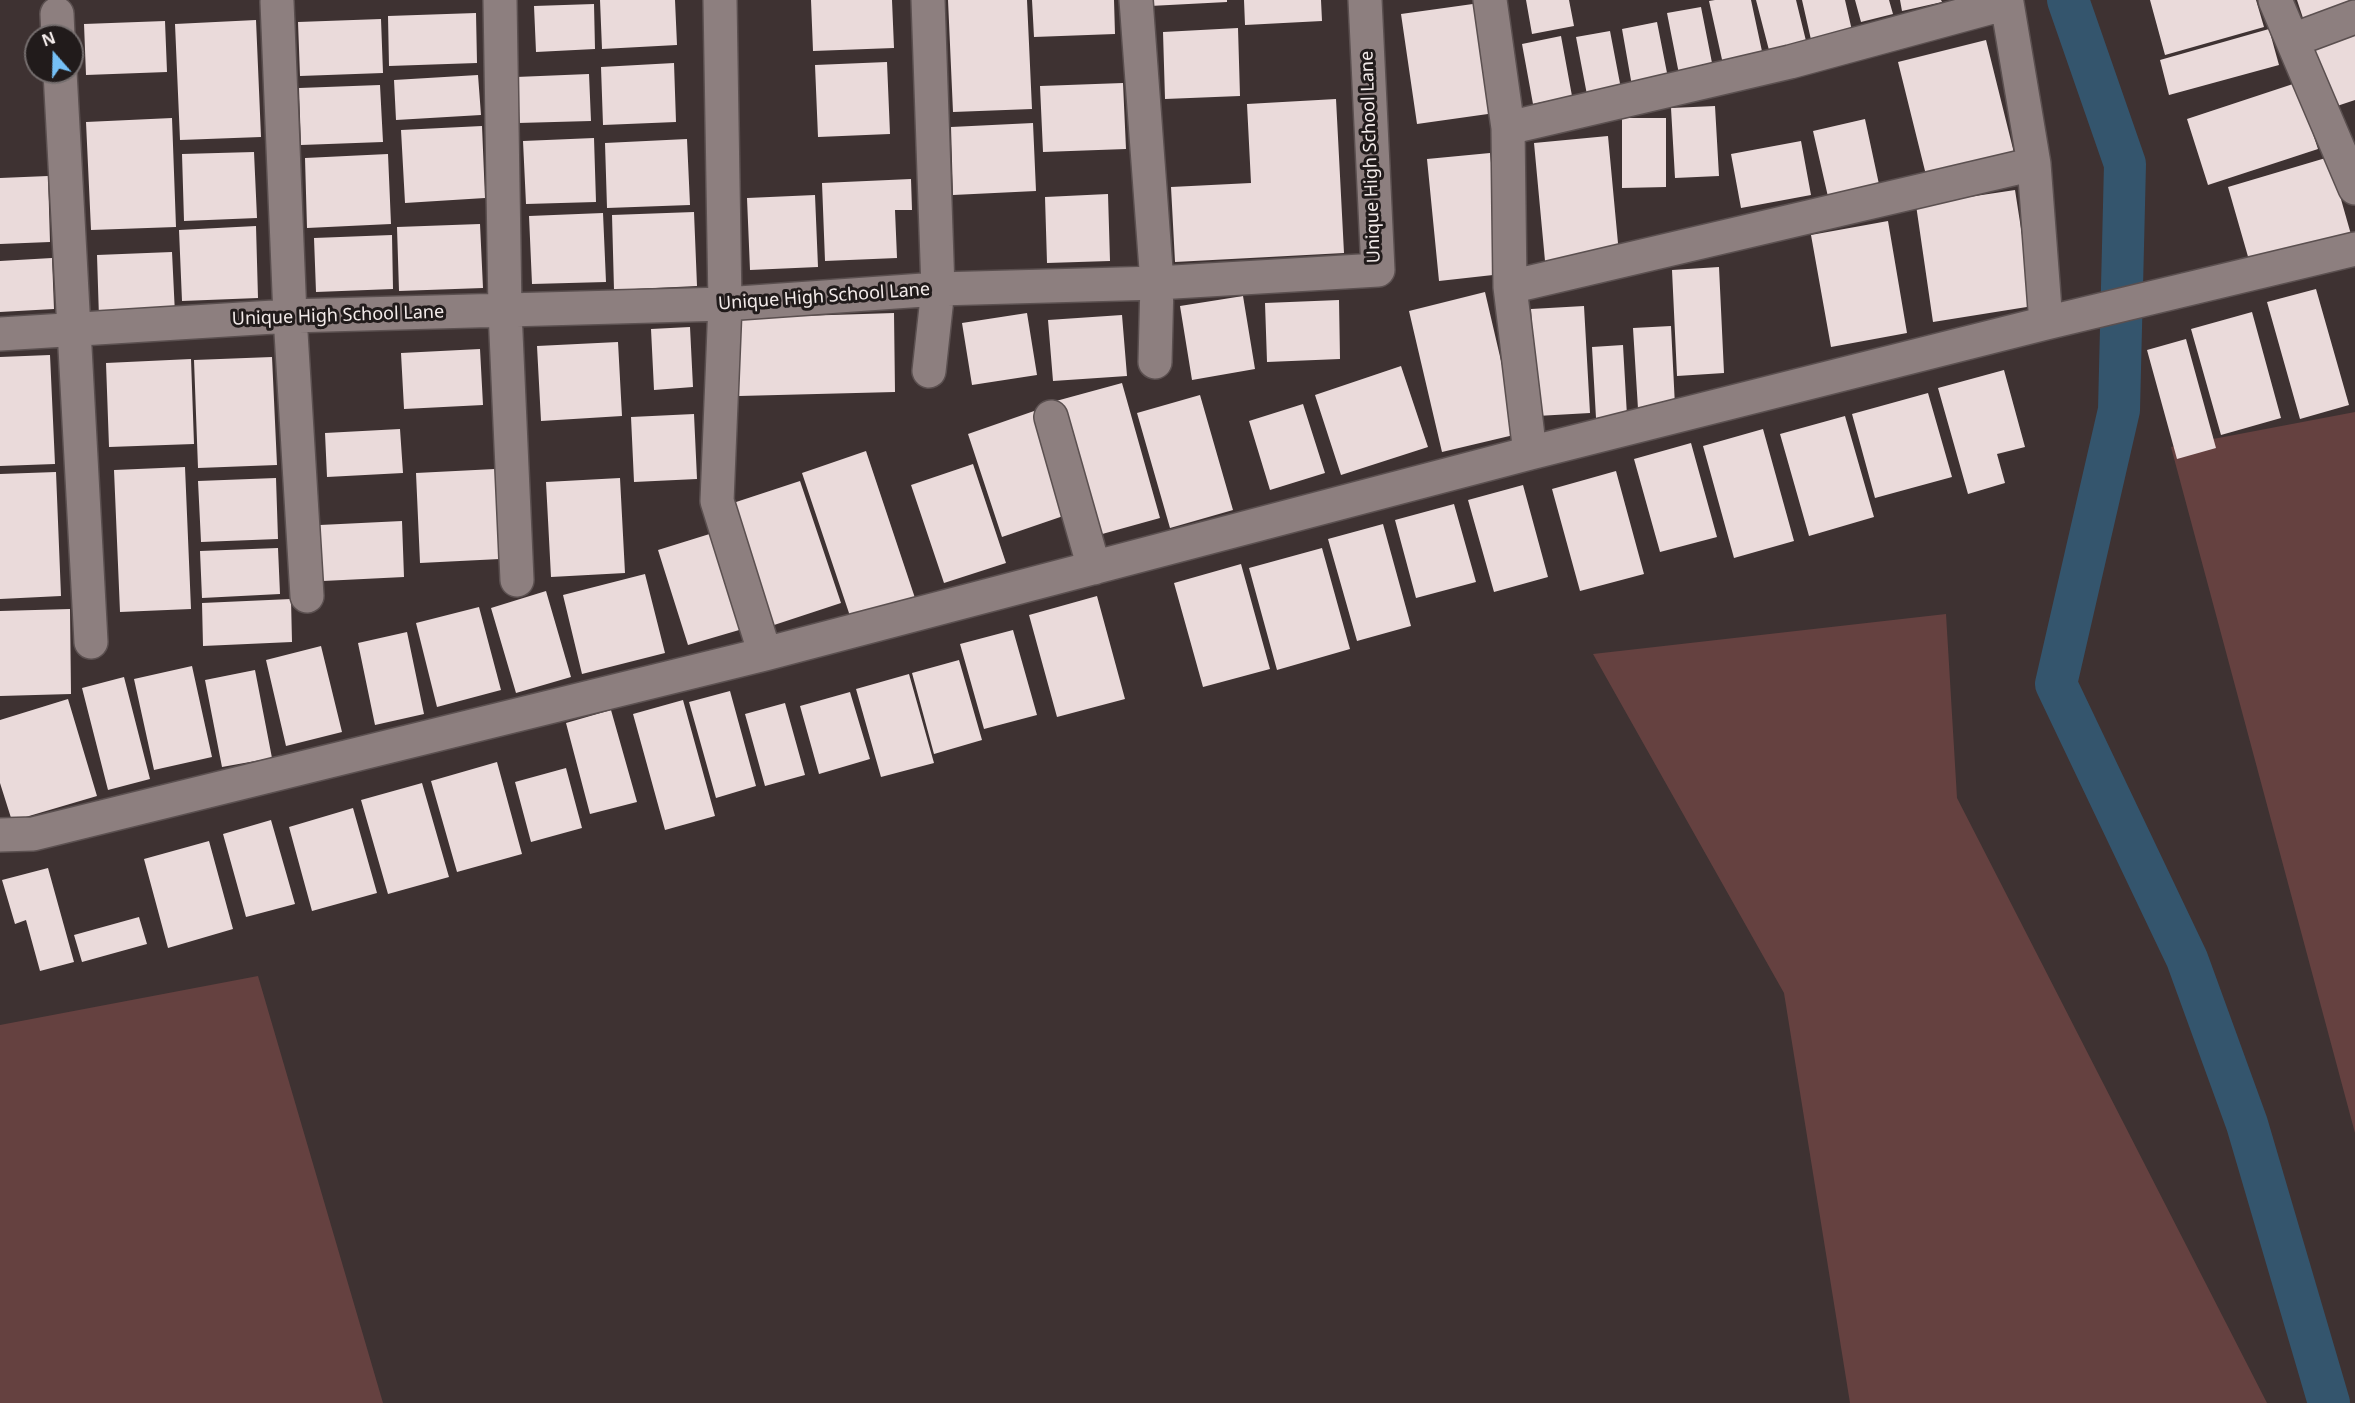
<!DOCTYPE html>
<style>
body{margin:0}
#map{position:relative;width:2355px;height:1403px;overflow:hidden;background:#3e3232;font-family:"Noto Sans",sans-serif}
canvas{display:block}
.north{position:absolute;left:24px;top:24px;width:60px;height:60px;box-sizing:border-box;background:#211b1b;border:2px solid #756e6e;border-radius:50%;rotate:340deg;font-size:16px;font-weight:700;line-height:24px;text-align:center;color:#f3ebea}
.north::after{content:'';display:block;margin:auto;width:21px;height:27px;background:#75c0f6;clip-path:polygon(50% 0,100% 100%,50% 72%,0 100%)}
</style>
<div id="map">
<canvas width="2355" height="1403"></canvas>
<div class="north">N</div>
</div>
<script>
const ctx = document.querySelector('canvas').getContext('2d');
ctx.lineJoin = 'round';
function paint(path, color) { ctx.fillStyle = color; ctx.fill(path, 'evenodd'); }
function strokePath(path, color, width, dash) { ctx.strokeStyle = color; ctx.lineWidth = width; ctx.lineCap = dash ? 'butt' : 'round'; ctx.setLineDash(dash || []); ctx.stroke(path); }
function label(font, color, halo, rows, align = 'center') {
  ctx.font = font + ' "Noto Sans",sans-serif'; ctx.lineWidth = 6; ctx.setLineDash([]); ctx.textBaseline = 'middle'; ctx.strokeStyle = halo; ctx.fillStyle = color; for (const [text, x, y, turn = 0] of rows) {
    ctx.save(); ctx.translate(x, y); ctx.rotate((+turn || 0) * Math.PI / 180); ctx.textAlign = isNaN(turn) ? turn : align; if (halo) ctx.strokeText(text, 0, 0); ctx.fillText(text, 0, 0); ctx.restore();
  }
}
const green = new Path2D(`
 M2355,412V1133L2171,447Z
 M1946,614L1957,798L2267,1403H1850L1784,993L1593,654Z
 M258,976L383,1403H0V1025Z`);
const canal = new Path2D(`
 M2068,0L2125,164L2119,410L2056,684L2187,959L2247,1124L2329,1403`);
const building = new Path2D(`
 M600,0H675L677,45L602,49Z
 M811,0H892L894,48L813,51Z
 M948,0H1027L1032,109L953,112Z
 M1032,0H1114L1115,34L1034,37Z
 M1150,0H1227V2L1150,6Z
 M1244,0H1321L1322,21L1245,25Z
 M1526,0H1569L1574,26L1532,34Z
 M1715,0H1751L1763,56L1723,64L1709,1Z
 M1756,0H1796L1807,45L1770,54Z
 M1802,0H1845L1853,35L1812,44Z
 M1855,0H1889L1893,14L1861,22Z
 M1900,0H1941L1942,2L1902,11Z
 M2150,0H2256L2264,27L2165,55Z
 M2297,0H2355V3L2304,21Z
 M1480,3L1495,113L1417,124L1401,14Z
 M594,4L595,49L536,52L534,6Z
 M1701,7L1713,68L1679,74L1667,13Z
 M476,13L477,63L389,66L388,16Z
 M381,19L383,73L300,76L298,22Z
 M256,20L261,137L180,140L175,24Z
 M165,21L167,72L86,75L84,24Z
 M1657,22L1668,78L1632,86L1622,29Z
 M2355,24V100L2328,109L2306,40Z
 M1238,28L1240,96L1165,99L1163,32Z
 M2269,29L2279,65L2169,95L2160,60Z
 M1610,31L1622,94L1588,100L1576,37Z
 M1561,36L1572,96L1533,104L1522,44Z
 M1986,40L2015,157L1927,179L1898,62Z
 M887,62L890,134L818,137L815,65Z
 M674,63L676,122L603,125L601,67Z
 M589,74L591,121L518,123L516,77Z
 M478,75L481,115L396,120L394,80Z
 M1123,83L1126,149L1043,152L1040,86Z
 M2296,83L2318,149L2208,185L2187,119Z
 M380,85L383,142L301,145L299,88Z
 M1336,99L1344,253L1175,262L1171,187L1251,183L1247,104Z
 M1715,106L1719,176L1675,178L1671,108Z
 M172,118L176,227L91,230L86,122Z
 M1622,118H1666V187L1622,188Z
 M1865,119L1880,189L1829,201L1813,131Z
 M1033,123L1036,191L953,195L951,127Z
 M482,126L485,198L405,203L401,130Z
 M1608,136L1619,254L1545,261L1534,143Z
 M594,138L596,202L526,204L523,141Z
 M687,139L690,205L607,208L605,143Z
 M1801,141L1811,195L1741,208L1731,154Z
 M254,152L257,218L184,221L182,154Z
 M1490,153L1502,274L1439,281L1427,159Z
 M388,154L391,224L307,228L305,158Z
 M2329,157L2352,238L2251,267L2228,187Z
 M48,176L50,242L0,244V178Z
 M911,179L912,210H895L897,258L825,261L822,183Z
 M2015,190L2033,306L1933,322L1916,205Z
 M1108,194L1110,261L1047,263L1045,197Z
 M815,195L818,267L750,270L747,198Z
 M694,212L697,286L614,290L612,215Z
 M603,213L606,282L532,284L529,216Z
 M1888,221L1907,333L1831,347L1811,235Z
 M480,224L483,288L399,291L397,227Z
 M256,226L258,298L182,301L179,230Z
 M392,235L393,289L316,292L314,238Z
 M172,252L175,314L99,318L97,255Z
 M52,258L54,309L0,312V261Z
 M1719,267L1724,373L1677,376L1672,270Z
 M2316,289L2349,405L2300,419L2267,302Z
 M1485,292L1518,434L1442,452L1409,311Z
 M1243,296L1255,369L1192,380L1180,306Z
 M1339,300L1340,359L1267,362L1265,303Z
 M1584,306L1590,413L1537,416L1531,309Z
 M2252,312L2281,418L2221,435L2191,329Z
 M894,313L895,392L739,396L738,318Z
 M1027,313L1037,375L972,385L962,323Z
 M1122,315L1127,376L1053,381L1048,320Z
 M1671,326L1675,406L1638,409L1633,328Z
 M690,327L693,387L654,390L651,329Z
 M2186,339L2216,448L2177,459L2147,350Z
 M618,342L622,416L541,421L537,346Z
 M1623,345L1627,416L1596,418L1592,347Z
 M480,349L483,405L404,409L401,353Z
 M50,355L55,464L0,466V357Z
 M272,357L277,465L198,468L194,360Z
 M191,359L194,444L109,447L106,363Z
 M1401,366L1428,447L1341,475L1315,395Z
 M2004,370L2025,447L1997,454L2005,483L1968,494L1938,388Z
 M1122,383L1160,518L1095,536L1056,401Z
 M1928,393L1952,477L1875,498L1852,414Z
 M1200,395L1233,510L1170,528L1137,413Z
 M1303,404L1325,473L1270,490L1249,421Z
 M1037,410L1072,513L1002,537L968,434Z
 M694,414L697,479L634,482L631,417Z
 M1845,416L1874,517L1809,536L1780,434Z
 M400,429L403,473L327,477L325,433Z
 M1763,429L1794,541L1734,558L1703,446Z
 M1691,443L1717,537L1660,552L1634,459Z
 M866,451L915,598L851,619L802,473Z
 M973,464L1006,563L944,583L911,485Z
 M185,467L191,609L120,612L114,470Z
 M495,469L500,559L420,563L416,473Z
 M1616,471L1644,574L1580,591L1552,489Z
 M56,472L61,596L0,599V474Z
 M276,478L278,539L201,542L198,481Z
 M620,478L625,573L551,577L546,482Z
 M800,481L841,603L771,626L730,504Z
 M1523,485L1548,577L1494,592L1468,500Z
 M1454,504L1476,582L1416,598L1395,520Z
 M402,521L404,577L323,581L320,525Z
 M1383,524L1411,626L1357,641L1328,539Z
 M716,532L746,628L688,645L658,550Z
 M278,548L280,594L202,598L200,551Z
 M1322,548L1350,649L1277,670L1249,568Z
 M1241,564L1270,669L1203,687L1174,583Z
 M645,574L665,653L582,674L563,595Z
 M546,591L571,677L516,693L491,608Z
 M1097,596L1125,699L1057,717L1029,615Z
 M291,599L292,642L203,646L202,603Z
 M479,607L501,690L437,707L416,623Z
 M70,609L71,694L0,696V611Z
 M1013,630L1037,715L984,729L960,644Z
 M407,632L424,714L375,725L358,643Z
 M321,646L342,732L286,746L266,660Z
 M959,660L982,740L934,754L912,673Z
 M192,666L212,757L154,770L134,679Z
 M255,670L272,758L222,767L205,680Z
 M909,674L934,763L881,777L856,689Z
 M124,677L150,779L108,790L82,688Z
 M730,691L756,786L716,798L689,702Z
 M850,692L870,759L819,774L800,706Z
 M68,699L97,796L12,821L0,783V720Z
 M683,700L715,816L665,830L633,714Z
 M785,703L805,775L765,786L745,714Z
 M611,710L637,802L590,814L566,723Z
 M497,762L522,854L457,872L431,781Z
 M566,768L582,828L531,842L515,782Z
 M422,783L449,877L388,894L361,800Z
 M353,808L377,893L312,911L289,827Z
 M271,820L295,904L246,917L223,834Z
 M209,841L233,929L168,948L144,859Z
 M48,868L74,962L40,971L26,920L15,924L2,880Z
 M139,917L147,944L82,962L74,935Z`);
const street = new Path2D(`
 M500,0L505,311L517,580
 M720,0L725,304L717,501L765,654
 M928,0L938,289L929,371
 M1136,0L1157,283L1155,362
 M1490,0L1508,128L1510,287L1530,453
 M2275,0L2355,188
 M277,2L290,316L307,596
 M57,14L58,36
 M2293,40L2355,17
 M60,72L91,642
 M1508,128L1790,62L2007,3L2034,164L2046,323
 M1510,287L2034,164
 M0,334L290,316L725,304L938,289L1157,283L1378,270L1365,0
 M1051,417L1094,568
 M0,835L33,834L765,654L1530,453L2046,323L2355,249`);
const streetNames = [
 ["Unique High School Lane",1371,157,-92],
 ["Unique High School Lane",824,297,-4],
 ["Unique High School Lane",338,316,-2]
];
paint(green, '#654140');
strokePath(canal, '#34556d', 42);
paint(building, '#eadada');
strokePath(street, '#5b5050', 36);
strokePath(street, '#8d7f7f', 33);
label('18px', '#f3ebea', '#211b1b', streetNames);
</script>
